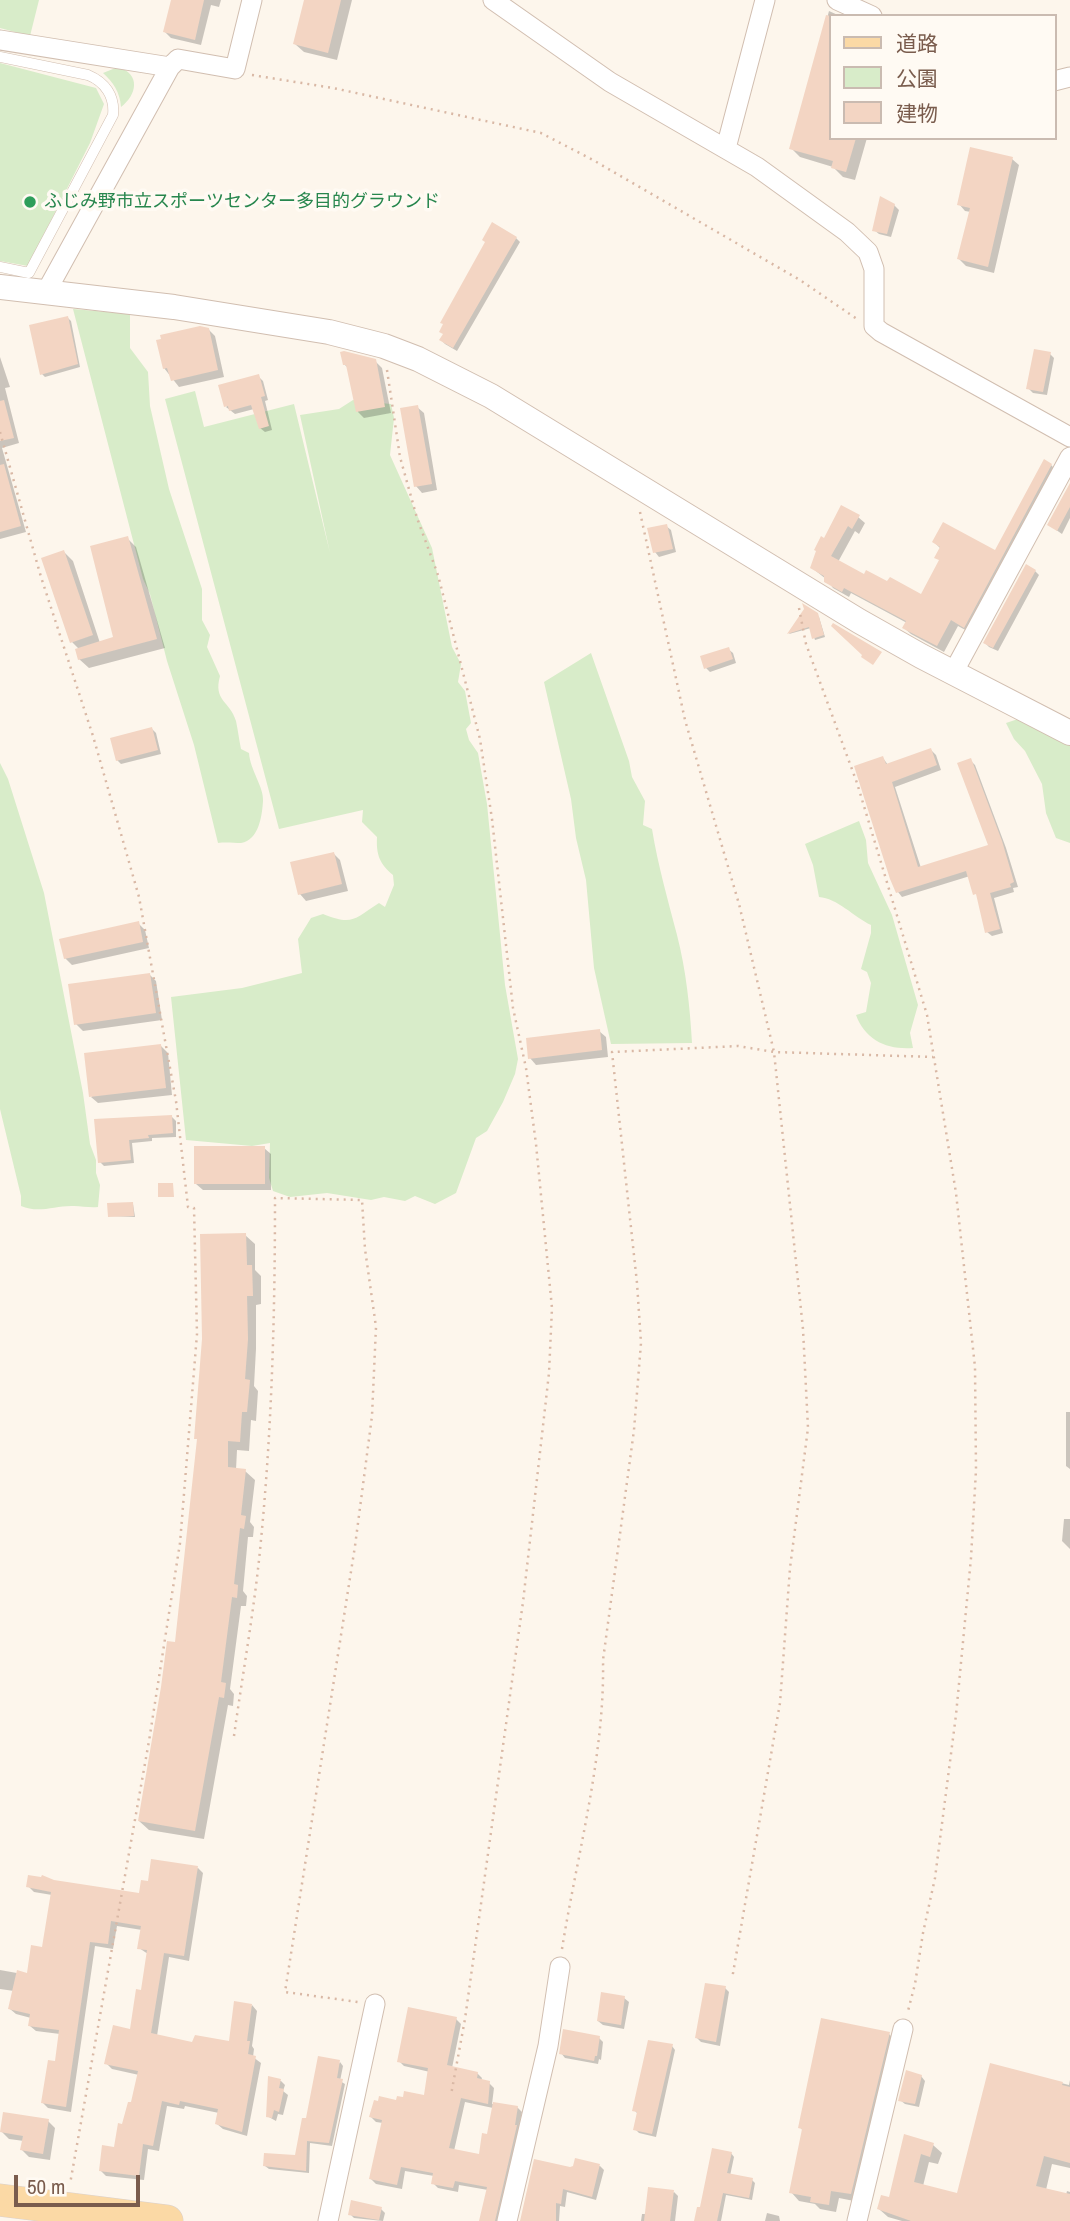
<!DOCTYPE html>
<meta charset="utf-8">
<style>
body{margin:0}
#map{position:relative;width:1070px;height:2221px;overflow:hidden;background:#fdf6ec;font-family:"Archivo Narrow","Noto Sans JP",sans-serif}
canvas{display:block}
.legend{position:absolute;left:829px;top:14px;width:228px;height:126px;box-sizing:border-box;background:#fffaf3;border:2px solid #cabbb1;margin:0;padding:9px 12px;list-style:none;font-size:21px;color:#7a5c4d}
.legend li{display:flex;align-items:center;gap:14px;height:35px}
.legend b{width:35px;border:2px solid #cabbb1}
.scale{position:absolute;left:14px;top:2175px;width:126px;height:32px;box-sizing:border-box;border:4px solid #7a5c4d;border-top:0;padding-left:9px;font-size:21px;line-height:24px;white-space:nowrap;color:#7a5c4d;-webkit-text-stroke:5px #fffaf3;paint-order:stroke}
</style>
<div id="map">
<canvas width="1070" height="2221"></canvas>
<ul class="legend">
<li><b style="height:9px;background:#fbd9a5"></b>道路</li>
<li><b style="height:19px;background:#d8ecc9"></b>公園</li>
<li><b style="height:19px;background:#f3d5c3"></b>建物</li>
</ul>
<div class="scale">50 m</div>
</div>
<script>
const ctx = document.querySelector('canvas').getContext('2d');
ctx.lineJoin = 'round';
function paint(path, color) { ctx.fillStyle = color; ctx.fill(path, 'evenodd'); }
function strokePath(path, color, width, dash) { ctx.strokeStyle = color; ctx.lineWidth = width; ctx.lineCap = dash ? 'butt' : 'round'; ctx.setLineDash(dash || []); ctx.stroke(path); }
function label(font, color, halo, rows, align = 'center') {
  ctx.font = font + ' "Archivo Narrow","Noto Sans JP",sans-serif'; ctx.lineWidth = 7; ctx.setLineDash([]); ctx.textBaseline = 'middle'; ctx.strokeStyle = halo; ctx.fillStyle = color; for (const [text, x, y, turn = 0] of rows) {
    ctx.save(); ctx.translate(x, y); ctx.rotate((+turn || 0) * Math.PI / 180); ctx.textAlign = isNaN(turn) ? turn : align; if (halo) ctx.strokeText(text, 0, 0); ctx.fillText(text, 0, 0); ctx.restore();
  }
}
const green = new Path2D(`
 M0,0H39L30,36L0,28Z
 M0,63L96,88L104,104L90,143L28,266L0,261Z
 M118,67C141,74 137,95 121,107C120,92 113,82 103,73Z
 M73,309L130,314V348L148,372L150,406L169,489L202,589V620L210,635L207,647L220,676C213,701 230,701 236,721C238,730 239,740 241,749L249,753C250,770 264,787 263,801C262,816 259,840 241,843C234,843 226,842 218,843L194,745L167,661L150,594L143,579Z
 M195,391L204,427L294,404L330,553L300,415L339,409L353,400L391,404L394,418L390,455L432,548L452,647L461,664L458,682L465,691L471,723L466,729L469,740L478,753L487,804L505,985L518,1059L515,1074L503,1102L487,1131L476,1138L456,1193L435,1204L415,1196L405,1201L384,1197L371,1200L327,1193L290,1197L273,1191L269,1178L270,1143L252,1146L186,1140L171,997L242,988L302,973L298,939L311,918L323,914C353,926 354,919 379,903L385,907L394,885L393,875C380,864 376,855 377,837L362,822L363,810L279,829L165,399Z
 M591,653L629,761L632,777L645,801L643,825L652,829C658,866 668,900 677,935C686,970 690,1007 692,1043L611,1044L594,968L586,880L576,838L571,799L544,682Z
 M1018,719L1070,741V843L1056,838L1046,813L1042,784L1025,751L1014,739L1006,723Z
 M0,763L8,779L44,893L83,1093L90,1144L96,1160V1173L100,1185L98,1207C90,1208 82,1206 74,1206C56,1205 39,1214 21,1206V1196L0,1109Z
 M859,821L866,840L868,863L892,915L918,1005L910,1033L913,1048C887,1050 865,1040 856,1015L866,1012L871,983L867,972L861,969L871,933V925C854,917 837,898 819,897L813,865L805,844Z`);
const shadow = new Path2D(`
 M173,0H221L219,7L211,5L201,45L171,38L165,32Z
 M306,0H352L337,60L304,52L295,44Z
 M829,11L840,16H830V138H867L855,180L843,177L833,167L800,157L791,148Z
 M1012,159L1019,165L994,273L966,266L959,259L971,212L965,211L959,204Z
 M894,205L899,210L891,237L879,234L874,230Z
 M516,238L520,242L457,351L445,344L441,340L444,334Z
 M68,318L71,321L80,367L45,377L42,374Z
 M208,329L215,336L224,377L179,387L164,368Z
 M1050,354L1054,358L1047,395L1033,393L1028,388Z
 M0,357L10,387L5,388L19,443L2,448L26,532L0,539Z
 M375,361L382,368L391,413L364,418L358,412L349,369L344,364Z
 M258,376L263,381L268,400L265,401L272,430L265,432L260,428L254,409L235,414L226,407Z
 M417,407L424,413L437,490L422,493L416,486Z
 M1051,465L1058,472L971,633L958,626L944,652L911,634L904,628L907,623L851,593L849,597L833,588L826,579L812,568L824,540L858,517L865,523L859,534L855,531L838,562L865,577L921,596L940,561L941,549L934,542L995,552Z
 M1070,486V518L1062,534L1049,525Z
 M666,526L671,530L676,552L659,557L655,552Z
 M127,538L136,547L165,648L89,668L79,659V649L72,642L43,559L64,552L73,561L100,643L115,639Z
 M1035,571L1039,575L998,651L989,647L985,643Z
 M805,610L819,617L825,637L815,640L811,628L789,634Z
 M728,649L733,653L736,663L710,672L706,668Z
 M152,729L156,733L161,754L121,764L117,760Z
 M931,750L936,755L941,770L895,787L921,868L990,847L970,760L975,765L1006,848L1018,887L1013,888L1014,892L994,898L1003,933L992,936L987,932L978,897L970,876L902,897L898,892L883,758L888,765Z
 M334,854L340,860L348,891L306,901L300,894Z
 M138,923L145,930L149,948L72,965L65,958Z
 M149,974L156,981L162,1020L83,1031L76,1024Z
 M599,1031L606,1037L608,1057L536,1065L530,1058Z
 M161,1046L168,1053L172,1095L98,1103L91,1097Z
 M172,1117L176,1121V1137L152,1138V1141L132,1143L134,1163L104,1166L100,1162L96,1121Z
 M264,1148L271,1154V1190H203L196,1184Z
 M133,1204L135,1217L109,1216Z
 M245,1235L255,1244V1270L261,1276V1304L256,1305V1349L254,1386L258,1391L256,1421L251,1420L249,1451L237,1450L236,1470L245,1471L255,1480L250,1522L254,1527L253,1537H248L243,1591L247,1596L246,1606H241L230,1689L234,1694L233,1706L228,1705L204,1839L149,1830L139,1821L177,1644L199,1441L196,1438Z
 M1066,1412H1070V1469L1066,1466Z
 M1064,1519H1070V1549L1062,1541Z
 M198,1868L203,1873L189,1961L169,1957L157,2036L193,2044L230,2043L252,2005L257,2011L252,2046L254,2049L253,2057L261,2063L247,2136L223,2129L217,2124L219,2113L185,2106L184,2109L167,2106L159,2151L148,2149L144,2180L106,2176L100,2170L115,2148L133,2104L139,2075L112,2069L106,2063L132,2031L142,1992L148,1954L139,1948L142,1930L117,1926L113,1949L95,1946L71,2112L48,2108L43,2103L56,2063L60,2034L36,2031L30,2026L31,2018L16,2014L10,2009L14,1991L0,1989V1970L28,1975L43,1949L52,1895L34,1892L28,1886L54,1881L140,1895L149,1883Z
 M725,1988L729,1992L720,2046L701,2042L697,2038Z
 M624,1998L629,2002L624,2029L603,2025L598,2021Z
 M456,2019L461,2024L452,2068L477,2073L482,2078L481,2081L489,2083L494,2088L492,2104L517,2107L522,2112L500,2221H481L488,2190L459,2185L458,2192L438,2188L433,2183L434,2176L405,2171L402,2189L376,2184L371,2179L383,2123L376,2122L371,2117L398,2102L425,2097L430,2072L404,2066L399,2061ZM465,2102L493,2108L489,2136L480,2156L454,2151Z
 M889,2034L897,2042L859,2202L839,2198L836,2212L820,2209L815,2204L799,2201L791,2192L803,2131L800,2127Z
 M599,2038L603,2042L601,2060L599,2059L598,2064L565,2058L561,2053Z
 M672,2046L675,2050L656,2137L639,2133L635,2129L638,2114L634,2110Z
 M340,2062L343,2066L340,2081L345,2084L332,2146L310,2143L309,2173L269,2169L265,2166L296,2157L307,2120Z
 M991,2065L1069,2085L1070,2080V2168L1052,2164L1046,2190L1066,2195L1067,2191L1070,2192V2221H902L888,2217L879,2209L890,2199L906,2137L933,2145L942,2153L938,2164L929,2162L923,2186L958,2195Z
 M921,2076L925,2081L919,2107L905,2104L900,2100Z
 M269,2078L281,2081L285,2085L283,2091L288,2095L283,2115L278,2114L276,2121L267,2116Z
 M48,2121L55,2128L50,2160L29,2157L22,2150L24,2141L9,2139L2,2132Z
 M731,2153L734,2157L730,2176L752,2180L755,2183L752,2200L726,2195L721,2221H697Z
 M600,2166L604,2170L596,2200L567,2192L565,2207L560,2206L559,2221H521L570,2169Z
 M674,2192L678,2196L675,2221H641L642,2214H647Z
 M381,2209L385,2213L383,2221L354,2218L350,2214Z
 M767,2213L779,2216L780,2221H765Z`);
const building = new Path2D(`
 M171,0H204L195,40L163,32Z
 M304,0H341L328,53L293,44Z
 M826,15L830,16V138H856L846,172L831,168L833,161L789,149Z
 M970,147L1013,157L988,267L957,259L970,208L957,205Z
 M880,196L895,204L887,234L872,231Z
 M492,222L517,237L453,348L439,340L443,334L439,332L443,324L440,323L485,242L482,240Z
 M68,316L78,364L40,375L29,325Z
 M200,326L209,328L218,370L171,381L167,368L163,369L156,340L161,339L160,335Z
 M1034,349L1051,352L1043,392L1026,389Z
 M344,351L376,359L385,407L356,412L346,365H343L340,352Z
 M259,374L265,396L261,397L269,426L259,429L251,405L229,411L228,406L224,407L218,385Z
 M4,400L14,438L0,441V401Z
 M418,405L432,484L414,487L400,408Z
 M1044,459L1052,464L964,628L951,620L937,646L902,628L906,621L844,588L842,592L824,582V576L810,568L816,551L814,550L821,536L824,538L841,505L860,515L852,529L848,526L831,556L864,574L866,570L887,581L890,577L921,594L939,560L934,558L940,547L932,542L943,522L995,550Z
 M4,464L21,526L0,532V465Z
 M1070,483V507L1057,531L1047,525Z
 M667,524L673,549L653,553L647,528Z
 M128,536L157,639L78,660L75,649L113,637L90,546Z
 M64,550L93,635L70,643L41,558Z
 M1026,564L1036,570L993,648L983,643Z
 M802,603L818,613L824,635L812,639L809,627L787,634L804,609Z
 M833,623L882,652L873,665L861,657L862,655L831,626Z
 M729,647L733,659L704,669L700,656Z
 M152,727L158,750L116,761L110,738Z
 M931,748L937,765L892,782L918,867L988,845L957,763L971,758L1002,841L1014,882L1010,884L1011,887L990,893L1000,929L985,933L976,894L973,895L966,871L896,893L890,879L854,766L883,756L886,764Z
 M334,852L342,884L298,895L290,862Z
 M139,921L143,942L64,959L59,939Z
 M150,973L156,1013L74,1025L68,984Z
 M600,1029L602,1050L528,1059L526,1038Z
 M161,1044L166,1088L89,1097L84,1053Z
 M172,1115L173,1133L148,1135L149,1138L129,1140L131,1160L98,1163L94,1119Z
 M194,1146H265V1184H194Z
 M158,1183H173L174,1197H158Z
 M133,1202L134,1216L108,1217L107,1203Z
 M246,1233L247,1265H252L253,1296H247L248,1339L245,1379L250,1380L247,1412H242L240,1442L228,1441V1467L246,1469L241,1515L246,1516L244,1529L240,1528L234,1584L238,1585L237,1598L232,1597L221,1682L226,1683L224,1698L219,1697L195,1831L138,1821L161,1687L167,1641L175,1642L197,1439H194L202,1339L200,1234Z
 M151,1859L198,1866L184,1956L164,1953L151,2033L192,2042L195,2035L229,2041L234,2001L252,2004L247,2041H250L248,2054L256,2056L242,2132L215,2124L218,2109L180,2101L179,2105L162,2101L153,2146L143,2144L139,2176L99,2171L102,2145L114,2147L118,2123L122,2124L128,2102H131L138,2071L104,2064L113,2025L130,2029L136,1989L141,1990L147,1950L137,1949L141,1926L111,1921L108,1944L90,1942L66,2107L41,2103L48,2060L55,2061L59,2030L28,2026L30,2014L8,2009L17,1970L27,1973L31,1945L42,1947L51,1892L26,1887L28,1875L41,1877L42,1875L54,1880L139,1893L141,1880L148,1881Z
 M705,1983L726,1986L716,2042L695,2038Z
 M601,1992L625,1996L621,2025L597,2021Z
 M408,2007L457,2017L447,2065L478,2072L477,2078L490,2081L488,2104L461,2098L449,2148L479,2154L482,2133L487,2134L493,2102L518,2106L515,2125H517L495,2221H479L487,2187L455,2181L453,2188L431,2184L433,2173L401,2167L397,2185L369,2179L382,2120L369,2117L374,2100L378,2101L379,2096L396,2100L397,2096L403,2097L404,2091L424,2095L428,2068L397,2062Z
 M821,2018L890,2032L851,2194L831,2191L829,2205L810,2202L811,2197L789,2193L802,2129L798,2128Z
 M563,2029L600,2036L597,2056H595L594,2061L559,2054Z
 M648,2040L673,2044L652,2134L633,2130L637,2112L632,2111Z
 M318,2056L340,2060L337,2078L343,2079L329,2143L307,2141L306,2171L263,2166L264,2153L295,2155L302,2118H306Z
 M990,2063L1063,2082L1062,2085L1070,2087V2163L1044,2156L1036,2186L1070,2194V2221H911L877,2209L881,2195L889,2197L904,2134L934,2143L930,2157L921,2154L914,2182L957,2193Z
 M906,2070L922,2075L915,2104L898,2101Z
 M268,2076L281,2079L279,2088L284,2089L279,2112L274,2110L272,2118L266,2117Z
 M3,2112L49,2119L43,2154L20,2150L23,2136L0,2132Z
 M712,2148L732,2152L727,2173L753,2178L749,2198L723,2193L717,2221H694L697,2207H700Z
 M575,2158L600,2164L592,2197L563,2189L561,2204L556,2203V2221H520L534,2159L570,2167L573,2166Z
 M648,2187L674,2190L670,2221H644Z
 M351,2200L382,2207L379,2220L348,2215Z`);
const path = new Path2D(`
 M252,75L333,88L541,133L593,160L800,280L857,319
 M387,370L400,457L417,518L438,575L480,739L492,819L513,1008L526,1068L536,1144L552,1308L549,1373L523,1602L465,2019L451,2095
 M0,432L41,577L93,736L139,897L176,1101L188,1207L194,1208L197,1334L180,1543L149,1741L70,2184
 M640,512L685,720L739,904L774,1052L803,1329L808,1428L790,1568L780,1703L732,1979
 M799,608L806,644L857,783L927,1015L956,1193L975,1367L976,1470L971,1558L956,1715L935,1878L923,1933L915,1984L908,2011
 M234,1736C243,1671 255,1606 261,1540C272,1426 275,1312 275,1198L362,1200L365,1249L376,1327L372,1416L355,1546L285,1992L358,2002
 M562,1949C577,1855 605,1755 603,1660L634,1430L641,1343L637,1283L612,1052L738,1046L774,1052L933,1057`);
const service = new Path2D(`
 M0,57L88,75C105,82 115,96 113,115L29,273L0,267`);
const minor = new Path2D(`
 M493,0L610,82L757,167L847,232L868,252L874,269V326L881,332L1070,437
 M837,0L872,16
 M0,40L170,67
 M1054,81L1070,77
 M726,148L765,0
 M46,292L170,67L178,59L235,69L252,0
 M953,673L1070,457
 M328,2221L375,2004
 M507,2221L548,2046L560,1967
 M857,2221L903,2029`);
const tertiary = new Path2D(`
 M0,287L174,307L329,332L384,346L418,359L491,396L859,621L921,656L1070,733`);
const primary = new Path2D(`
 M0,2200L167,2221`);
const markers = [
 [30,202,7,"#2e9e5b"]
];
const leisureNames = [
 ["ふじみ野市⽴スポーツセンター多⽬的グラウンド",44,202]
];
paint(green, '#d8ecc9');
paint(shadow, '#0003');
paint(building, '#f3d5c3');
strokePath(service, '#d1beb0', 11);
strokePath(minor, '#d1beb0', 21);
strokePath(tertiary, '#d1beb0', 26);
strokePath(primary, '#dad1cd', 33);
strokePath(path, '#d9b8a5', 2.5, [2, 5]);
strokePath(service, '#fff', 10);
strokePath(minor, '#fff', 19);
strokePath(tertiary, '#fff', 24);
strokePath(primary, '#fbd9a5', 32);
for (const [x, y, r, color] of markers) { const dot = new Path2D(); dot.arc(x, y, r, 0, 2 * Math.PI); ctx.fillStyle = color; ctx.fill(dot); strokePath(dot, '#fffaf3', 2.5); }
label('18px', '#27864d', '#fffaf3', leisureNames, 'left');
</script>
